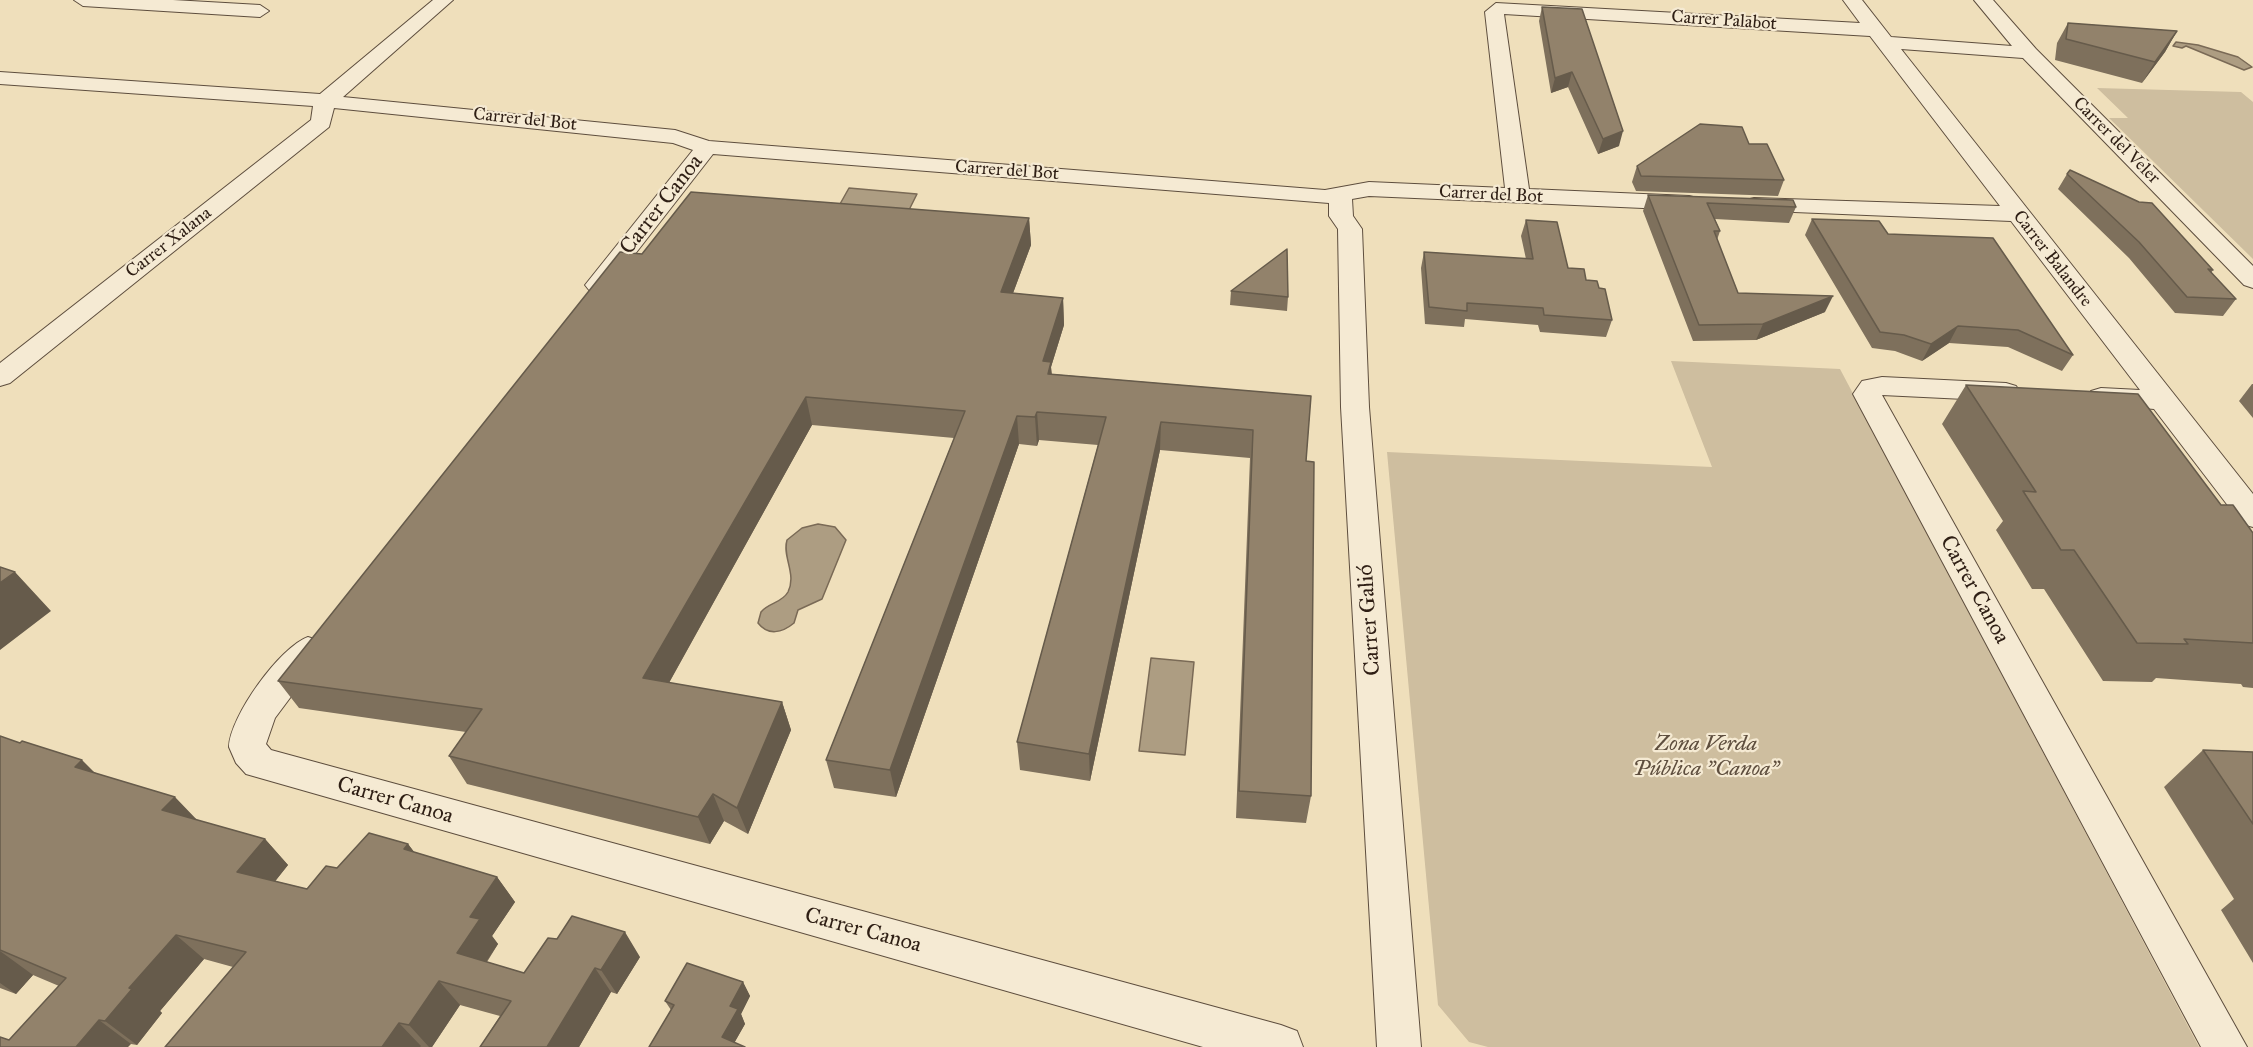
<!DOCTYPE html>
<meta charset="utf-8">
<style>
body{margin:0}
canvas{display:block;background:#efdfbb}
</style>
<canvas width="2253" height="1047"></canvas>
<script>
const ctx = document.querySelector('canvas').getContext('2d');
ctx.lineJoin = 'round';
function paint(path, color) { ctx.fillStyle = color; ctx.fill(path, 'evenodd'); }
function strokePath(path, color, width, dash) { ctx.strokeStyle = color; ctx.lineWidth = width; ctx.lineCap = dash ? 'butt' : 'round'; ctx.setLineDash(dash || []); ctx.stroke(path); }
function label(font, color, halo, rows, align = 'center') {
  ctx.font = font + ' "IM FELL Great Primer",serif'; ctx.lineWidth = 4.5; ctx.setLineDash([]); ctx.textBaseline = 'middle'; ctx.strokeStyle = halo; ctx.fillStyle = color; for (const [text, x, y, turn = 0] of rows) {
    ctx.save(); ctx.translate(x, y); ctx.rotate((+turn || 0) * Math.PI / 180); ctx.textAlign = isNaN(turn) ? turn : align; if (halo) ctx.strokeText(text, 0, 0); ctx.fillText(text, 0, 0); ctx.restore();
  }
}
const green = new Path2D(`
 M2097,88L2241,92L2253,102V259L2109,118H2128Z
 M1671,361L1840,369L2199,1047H1488L1469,1042L1438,1005L1387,452L1712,467Z`);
const water = new Path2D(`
 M2176,42L2198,45L2238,57L2252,67L2244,70L2186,46L2182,48L2173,46Z
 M849,188L917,194L909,210L840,204Z
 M818,524L835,527L846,540L822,599L798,610L794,623C782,633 768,636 758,623L761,612C768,603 782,603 788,592C797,574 782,557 787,540L802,528Z
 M1151,658L1194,662L1185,755L1139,751Z`);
const minor = new Path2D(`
 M74,0H173L260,5L269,11L260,17L83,6Z
 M433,0H453L343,97L675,130L709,141L1325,190L1369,182L1505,188L1485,12L1496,3L1860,23L1843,0H1862L1891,37L2012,46L1974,0H1993L2036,49L2253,266V288L2244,285L2023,58L1901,49L2253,494V527L2242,524L2154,409L2091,403L2087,397L2091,391L2101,388L2140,390L2011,221L1746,210L1742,205L1746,200L1754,198L2000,206L1870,36L1504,14L1529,189L1689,196L1697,198L1701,203L1697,208L1689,210L1369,196L1352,199L1353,216L1362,229L1369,407L1421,1047H1377L1341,407L1338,229L1329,216V203L713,154L607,290L598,293L589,290L585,285L693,150L673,143L334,108L329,127L10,383L0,386V363L311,120L313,106L0,84V72L320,94Z
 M1882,377L2006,383L2016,386L2020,392L2016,398L2006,401L1882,395L2247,1047H2201L1853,394L1862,381Z
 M308,637L320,641L325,651L275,718L266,744L271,750L1281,1025L1297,1031L1303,1047H1203L246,774L236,763L229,747C230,716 280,647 308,637Z`);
const wall = new Path2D(`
 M1542,7L1619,146L1598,154L1568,87L1551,93L1539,21Z
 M2068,23L2177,31L2165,52L2142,83L2055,60L2057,43Z
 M1749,144L1784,180L1778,196L1636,191L1632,182L1637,166Z
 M2067,174L2213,270L2211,273L2236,299L2223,316L2175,313L2129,258L2058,189Z
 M1648,195L1796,207L1789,223L1715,219L1720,231L1717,240L1738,293L1825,312L1756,340L1693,341L1643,211Z
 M1029,218L1031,245L1013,293L1063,298L1064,325L1051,367L1052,374L1311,396L1306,461L1311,796L1306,823L1236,818L1250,458L1160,450L1090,781L1020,770L1017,742L1098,445L1039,440L1037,446L1019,444L896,797L834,788L826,760L954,438L812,425L669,683L782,702L791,730L748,834L724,821L710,844L467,784L449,756L466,732L299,708L278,681L642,254Z
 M1812,219L1888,234L2073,355L2062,371L2008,347L1949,343L1922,361L1895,351L1872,348L1805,235Z
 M1526,220L1568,268L1586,280L1612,320L1606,337L1540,332L1538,325L1465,319L1464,327L1425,324L1421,268L1424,252L1526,259L1521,236Z
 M1231,291L1288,297L1287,311L1230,305Z
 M2252,384H2253V418L2239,401Z
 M1966,385L2221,505L2253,533V688L2243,687L2241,684L2156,678L2152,682L2103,681L2044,589H2032L1996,530L2003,521L1942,424Z
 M0,736L96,773L197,820L265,839L288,865L275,881L307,889L337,868L408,844L414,852L497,877L515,902L492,936L498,944L487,962L524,973L640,957L617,994L611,992L579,1047H480L500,1016L460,1005L432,1047H165L233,967L204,959L160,1011L162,1013L137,1045L131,1044L9,1040L59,986L33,975L16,994L0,988Z
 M2203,750L2253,752V963L2221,910L2234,899L2164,787Z
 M743,982L750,996L741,1014L745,1024L734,1043L649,1047L671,1010L665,1001Z`);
const shadedWall = new Path2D(`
 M2177,31L2165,52L2142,83L2155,62Z
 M1572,72L1568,87L1551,93L1555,78Z
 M1623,131L1619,146L1598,154L1603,139Z
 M1029,218L1031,245L1003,320L1001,292Z
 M1833,296L1825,312L1756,340L1763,324Z
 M1063,298L1064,325L1051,367L1052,390L1043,361Z
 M1958,326L1949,343L1922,361L1931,344Z
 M806,397L812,425L656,706L643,678Z
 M1037,412L1039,440L1037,446L1035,417Z
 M1017,416L1019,444L896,797L890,770Z
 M1161,422L1160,450L1090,781L1089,754Z
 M15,572L51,611L0,650V583Z
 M782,702L791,730L748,834L737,808Z
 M82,760L109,787L75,767Z
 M713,794L724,821L710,844L698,817Z
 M175,797L200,823L162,810Z
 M265,839L288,865L262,898L237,872Z
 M408,844L428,870L404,849Z
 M497,877L515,902L492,936L498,944L476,977L457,953L470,917Z
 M625,932L640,957L617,994L601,970Z
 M176,935L204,959L160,1011L162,1013L137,1045L105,1021L129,988Z
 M0,951L33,975L16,994L0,983Z
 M595,968L611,992L579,1047H547Z
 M439,981L460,1005L432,1047H429L409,1025Z
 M743,982L750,996L741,1014L745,1024L732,1047L722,1037L730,1006Z
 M99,1020L131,1044L128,1047H76Z
 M399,1023L421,1046L420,1047H382Z`);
const building = new Path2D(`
 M1542,7L1582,9L1623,131L1603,139L1572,72L1555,78Z
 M2068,23L2177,31L2155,62L2066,39Z
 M1700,124L1742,127L1749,144H1767L1784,180L1641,176L1637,166Z
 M2070,170L2139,202L2152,203L2213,270L2208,269L2236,299L2187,297L2139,242L2067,174Z
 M691,192L1029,218L1001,292L1063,298L1043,361L1051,362L1048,374L1311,396L1306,461L1314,462L1311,796L1239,791L1253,430L1161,422L1089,754L1017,742L1106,417L1037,412L1035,417L1017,416L890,770L826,760L965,411L806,397L643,678L782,702L737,808L713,794L698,817L449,756L482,709L278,681L620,252L642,254Z
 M1648,195L1793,200L1796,207L1707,203L1720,231H1714L1738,293L1833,296L1763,324L1699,325Z
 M1812,219L1879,221L1888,234L1993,238L2073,355L2018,330L1958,326L1931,344L1904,335L1880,332Z
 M1526,220L1557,222L1568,268L1584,269L1586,280L1597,281L1599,288L1605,289L1612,320L1544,315L1543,308L1467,303V311L1429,307L1424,252L1533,259Z
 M1287,249L1288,297L1231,291Z
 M1966,385L2138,394L2221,505H2233L2253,533V643L2184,639L2188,644L2137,643L2074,550H2061L2023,491L2036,492Z
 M0,567L15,572L0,583Z
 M0,736L20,743L22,741L82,760L75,767L175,797L162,810L265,839L237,872L307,889L326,866L337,868L369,833L408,844L404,849L497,877L470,917L480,919L457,953L524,973L548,938L557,939L572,916L625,932L601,970L595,968L547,1047H480L511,1001L439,981L409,1025L399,1023L382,1047H165L246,952L176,935L129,988L132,989L105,1021L99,1020L76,1047H0V1037L9,1040L66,978L0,950Z
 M2203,750L2253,752V824Z
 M687,963L743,982L730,1006L738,1009L722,1037L745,1047H649L674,1005L665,1001Z`);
const farStreetnames = [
 ["Carrer Palabot",1724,21,4],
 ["Carrer del Bot",525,120,6],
 ["Carrer del Veler",2116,141,45],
 ["Carrer del Bot",1007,171,4],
 ["Carrer del Bot",1491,195,3],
 ["Carrer Xalana",169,243,-38],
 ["Carrer Balandre",2052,259,52]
];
const streetNames = [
 ["Carrer Canoa",662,205,-52],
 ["Carrer Canoa",1974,590,61],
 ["Carrer Galió",1370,620,-94],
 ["Carrer Canoa",395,801,16],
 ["Carrer Canoa",863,931,15]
];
const parkNames = [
 ["Zona Verda",1706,745],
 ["Pública \"Canoa\"",1706,770]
];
paint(green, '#cebe9f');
paint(water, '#ad9d82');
strokePath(water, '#7a6a56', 1.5);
strokePath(minor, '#5e4e3e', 2);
paint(minor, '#f5ead3');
paint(wall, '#7e705c');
paint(shadedWall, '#665b4b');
paint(building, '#92826b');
strokePath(building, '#665b4b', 1.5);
label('18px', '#2e1e14', '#f5ead3', farStreetnames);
label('22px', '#2e1e14', '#f5ead3', streetNames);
label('italic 22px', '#5e4e3e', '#f5ead3', parkNames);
</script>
